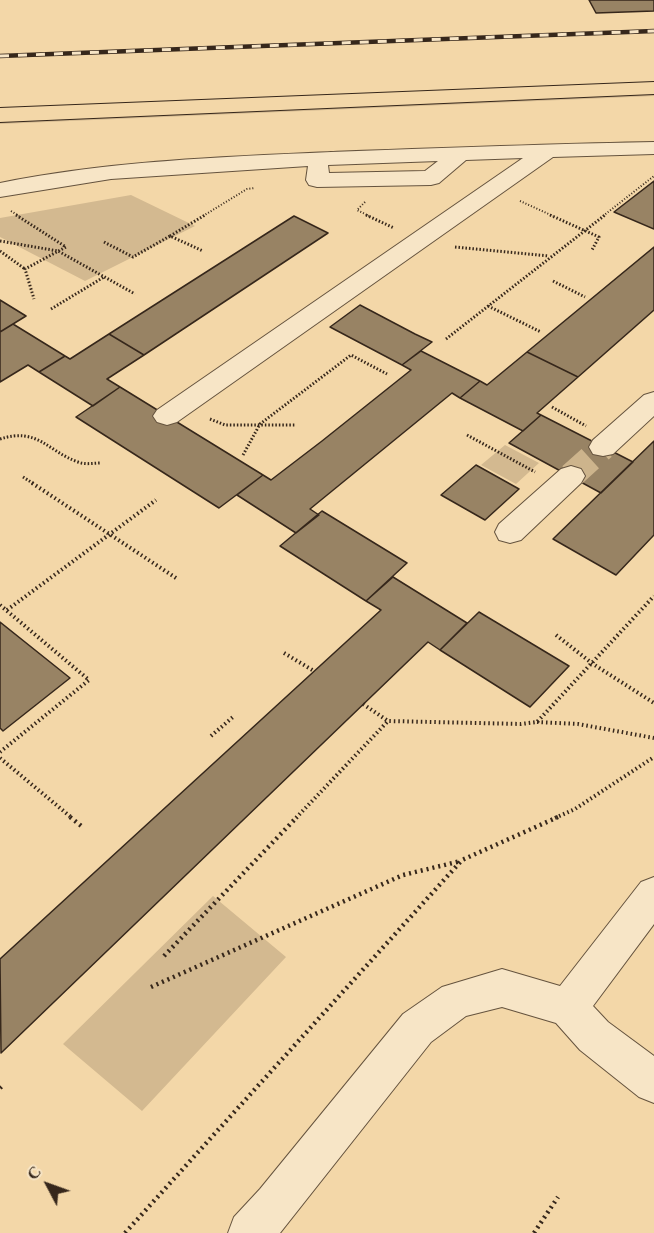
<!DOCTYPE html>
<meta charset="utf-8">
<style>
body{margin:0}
#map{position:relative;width:654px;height:1233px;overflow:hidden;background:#f3d7a8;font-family:"EB Garamond",serif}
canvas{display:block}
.north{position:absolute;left:18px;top:1155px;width:60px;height:60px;-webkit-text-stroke:4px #f7e5c6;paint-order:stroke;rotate:311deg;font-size:16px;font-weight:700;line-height:24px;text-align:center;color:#36271b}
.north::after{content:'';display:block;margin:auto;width:21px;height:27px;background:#36271b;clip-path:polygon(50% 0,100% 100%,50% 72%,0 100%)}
</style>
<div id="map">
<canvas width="654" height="1233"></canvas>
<div class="north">С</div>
</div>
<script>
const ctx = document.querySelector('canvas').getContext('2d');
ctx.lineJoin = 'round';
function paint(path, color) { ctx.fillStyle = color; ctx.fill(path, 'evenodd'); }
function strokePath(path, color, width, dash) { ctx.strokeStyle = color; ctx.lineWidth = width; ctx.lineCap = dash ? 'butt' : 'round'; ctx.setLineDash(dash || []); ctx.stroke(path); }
const green = new Path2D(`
 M654,94V96L0,124V121Z
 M131,195L195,226L85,281L0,237V218Z
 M505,445L539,463L516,484L481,465Z
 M213,896L286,957L142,1111L63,1044Z`);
const building = new Path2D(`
 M589,0H654V11L596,13Z
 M654,181V229L614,212Z
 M294,216L328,233L144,355L109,334Z
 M654,247V310L578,377L527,352Z
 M0,300L26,316L0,332Z
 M360,305L415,334L432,342L402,365L330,327Z
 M13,324L65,356L39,372L28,365L0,382V332Z
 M109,334L144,355L107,379L120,387L93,406L39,372L65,356L70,359Z
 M421,351L480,381L460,398L452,393L310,509L319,515L296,533L237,495L263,475L271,480L322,441L411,370L402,365Z
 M527,352L578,377L537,413L541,415L523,431L460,398L480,381L487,385Z
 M120,387L263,475L219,508L76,417Z
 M541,415L633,462L601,493L509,443Z
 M654,441V535L616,575L553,539Z
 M476,465L519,489L485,520L441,495Z
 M322,511L407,563L366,601L280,546Z
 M393,577L467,623L440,650L428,642L1,1053L0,959L381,610L366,601Z
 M479,612L569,666L530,707L440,650Z
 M0,622L70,678L3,731L0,728Z`);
const minorTunnel = new Path2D(`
 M571,476L603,447`);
const pathFar3 = new Path2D(`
 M520,201L553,216
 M365,202L357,210L369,216
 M11,211L19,216
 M203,216L247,189L255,188
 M603,216L654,176`);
const pathFar2 = new Path2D(`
 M16,215L66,247L25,269L34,299
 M366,215L394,228
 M550,215L599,237L592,250
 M170,236L205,215
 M0,241L58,251L135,294
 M104,242L133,257L170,236L203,251
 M455,247L549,256
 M0,251L25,269
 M553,281L585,297
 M488,306L541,332
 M51,309L104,277
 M446,339L605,215
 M552,407L586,426
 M210,419L225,425H295
 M467,435L535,472
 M0,439C38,427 47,451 78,462C85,465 93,463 101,463
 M243,455L260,424L351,355L387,374
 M23,477L34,484`);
const pathFar1 = new Path2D(`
 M32,483L176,578
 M0,605L89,680L0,752
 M7,610L156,500
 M556,635L593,664L654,703
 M284,653L314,671
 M363,704L388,721
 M537,722L578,724L654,738
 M211,736L233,717
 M0,758L72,818
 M296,818L388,721L521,724L537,722L654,596
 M555,818L575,809L654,757`);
const path = new Path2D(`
 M70,817L84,828
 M164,956L297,817
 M151,987L403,875L461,861
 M0,1088L2,1086
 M125,1233L462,860L558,817
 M534,1233L558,1197`);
const minor = new Path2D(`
 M654,142V154L553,157L177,422L167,425L157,422L153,416L157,410L523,158L466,160L439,183L431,185L317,187L309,185L306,180L308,166L111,179L0,197V183C109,161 220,157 331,152C439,148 546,144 654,142ZM438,161L425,171L329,173L328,165Z
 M654,392V416L613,454L603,456L593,454L589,447L593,440L644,395Z
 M571,466L581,469L585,476L581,483L521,540L510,543L499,540L495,532L499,524L561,469Z
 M654,877V924L593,1006L608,1022L654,1056V1103L639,1097L580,1050L556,1023L502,1007L466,1016L431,1042L280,1233H228L234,1217L260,1189L403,1014L442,987L502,969L560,986L641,882Z`);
const major = new Path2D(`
 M654,82V94L0,122V108Z`);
const rail = new Path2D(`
 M0,56L654,31`);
paint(green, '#d3b990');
paint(building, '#988364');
strokePath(building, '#36271b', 1.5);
strokePath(minorTunnel, '#cdb48c', 26, [26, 13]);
strokePath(minor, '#65533e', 2);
strokePath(major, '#36271b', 2);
strokePath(pathFar3, '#36271b', 2, [1, 2]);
strokePath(pathFar2, '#36271b', 3, [1.5, 2]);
strokePath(pathFar1, '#36271b', 4, [1.5, 3]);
strokePath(path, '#36271b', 4.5, [2, 4]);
paint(minor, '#f7e5c6');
paint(major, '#f3d7a8');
strokePath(rail, '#36271b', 4.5);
strokePath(rail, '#f7e5c6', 3, [9]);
</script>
